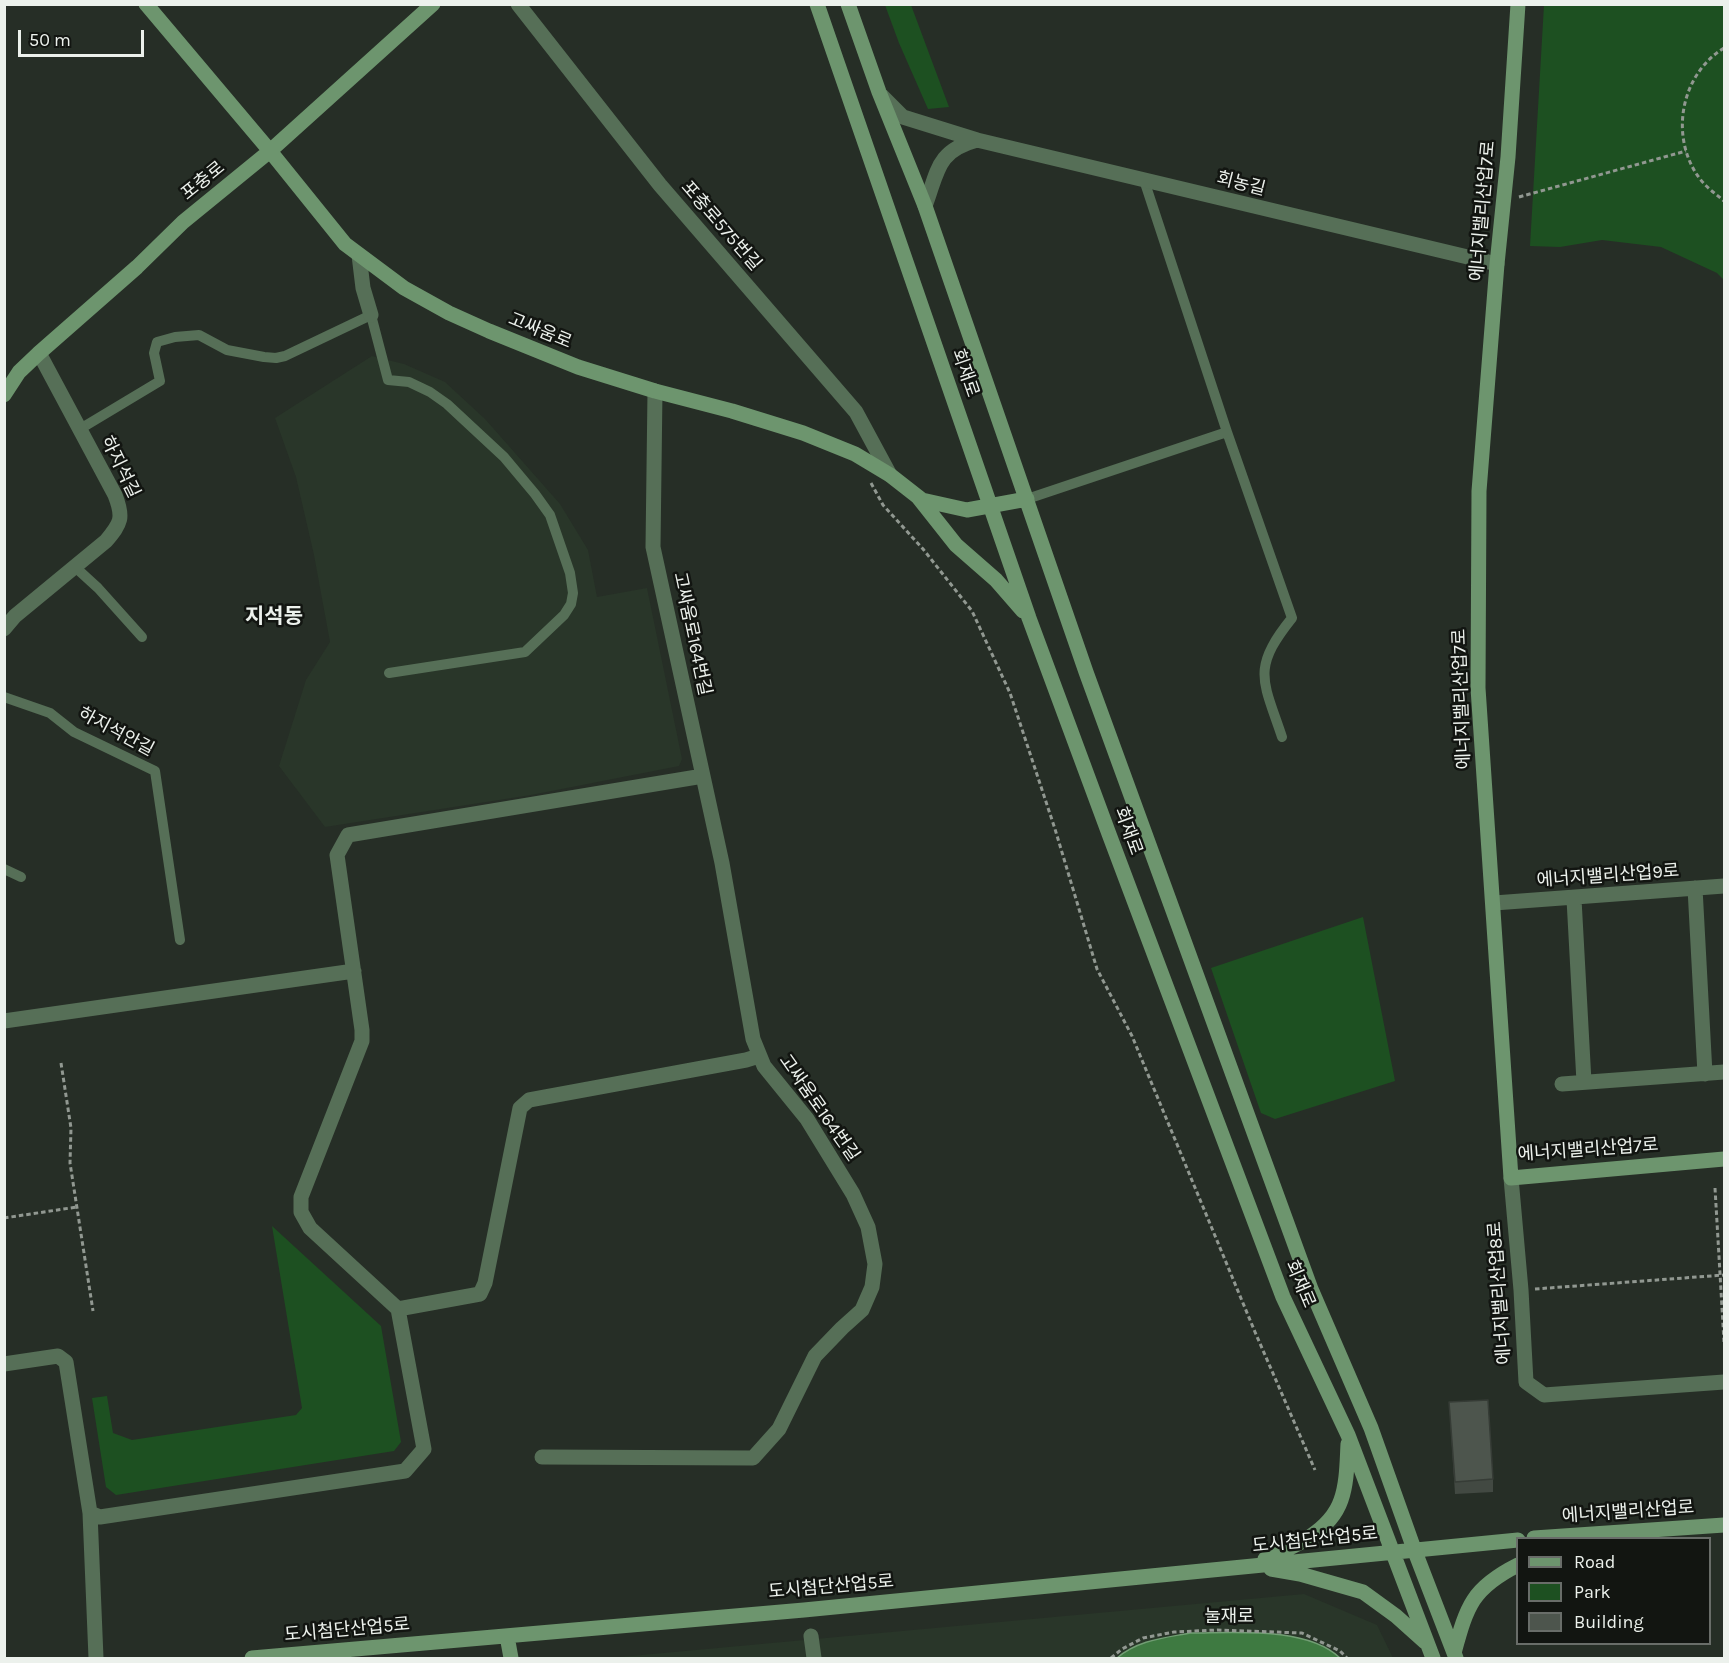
<!DOCTYPE html>
<meta charset="utf-8">
<style>
body{margin:0}
#map{position:relative;width:1729px;height:1663px;overflow:hidden;background:#262e26;font-family:Karla,sans-serif}
canvas{display:block}
.frame{position:absolute;inset:0;border:6px solid #ecf1ec;pointer-events:none}
.legend{position:absolute;left:1516px;top:1537px;width:195px;height:108px;box-sizing:border-box;background:#121511;border:2px solid #696d69;margin:0;padding:8px 10px;list-style:none;font-size:18px;color:#ecf1ec}
.legend li{display:flex;align-items:center;gap:12px;height:30px}
.legend b{width:30px;border:2px solid #696d69}
.scale{position:absolute;left:18px;top:30px;width:126px;height:27px;box-sizing:border-box;border:3px solid #ecf1ec;border-top:0;padding-left:8px;font-size:18px;line-height:21px;white-space:nowrap;color:#ecf1ec;-webkit-text-stroke:4px #121511;paint-order:stroke}
</style>
<div id="map">
<canvas width="1729" height="1663"></canvas>
<div class="frame"></div>
<ul class="legend">
<li><b style="height:8px;background:#6d956e"></b>Road</li>
<li><b style="height:16px;background:#1d5021"></b>Park</li>
<li><b style="height:16px;background:#4d554d"></b>Building</li>
</ul>
<div class="scale">50 m</div>
</div>
<script>
const ctx = document.querySelector('canvas').getContext('2d');
ctx.lineJoin = 'round';
function paint(path, color) { ctx.fillStyle = color; ctx.fill(path, 'evenodd'); }
function strokePath(path, color, width, dash) { ctx.strokeStyle = color; ctx.lineWidth = width; ctx.lineCap = dash ? 'butt' : 'round'; ctx.setLineDash(dash || []); ctx.stroke(path); }
function label(font, color, halo, rows, align = 'center') {
  ctx.font = font + ' Karla,"Noto Sans KR",sans-serif'; ctx.lineWidth = 5; ctx.setLineDash([]); ctx.textBaseline = 'middle'; ctx.strokeStyle = halo; ctx.fillStyle = color; for (const [text, x, y, turn = 0] of rows) {
    ctx.save(); ctx.translate(x, y); ctx.rotate((+turn || 0) * Math.PI / 180); ctx.textAlign = isNaN(turn) ? turn : align; if (halo) ctx.strokeText(text, 0, 0); ctx.fillText(text, 0, 0); ctx.restore();
  }
}
const built = new Path2D(`
 M372,356L404,364L445,382L485,419L560,504L588,550L597,597L647,588L682,759L679,766L531,795L325,827L279,766L306,680L330,642L314,555L296,477L275,418Z
 M1304,1594L1377,1625L1393,1658H609Z`);
const green = new Path2D(`
 M885,5H911L949,107L928,109L899,43Z
 M1544,5H1724V280L1717,273L1661,247L1602,240L1560,247L1530,246Z
 M1363,917L1395,1081L1275,1119L1261,1113L1211,968Z
 M272,1226L381,1326L401,1442L394,1451L116,1495L106,1487L92,1398L107,1396L113,1433L132,1440L296,1415L302,1408Z`);
const water = new Path2D(`
 M1190,1633C1233,1633 1307,1626 1340,1658H1117C1138,1640 1164,1638 1190,1633Z`);
const path = new Path2D(`
 M1724,48C1680,75 1669,138 1700,179C1707,188 1716,194 1724,201
 M1519,197L1686,151
 M871,483L883,505L923,549L972,611L1010,693L1055,829L1097,969L1132,1036L1255,1332L1315,1470
 M61,1063L71,1128L70,1163L93,1311
 M1715,1188L1724,1342
 M4,1218L77,1207
 M1535,1289L1724,1275
 M1111,1658L1122,1649L1143,1638L1174,1632L1217,1630L1302,1633L1340,1651L1347,1658`);
const lane = new Path2D(`
 M1144,180L1227,432L1292,618C1251,669 1263,680 1282,737
 M80,429L160,381L154,353L157,342L175,337L199,335L227,350L264,357L276,358L285,356L371,315L388,380L409,382L430,392L447,404L504,457L535,494L550,515L570,573L573,593L571,604L564,615L525,652L389,673
 M1027,499L1227,432
 M75,567L98,588L142,637
 M4,697L50,713L74,732L155,771L180,940
 M4,869L21,877`);
const street = new Path2D(`
 M518,4L660,185L856,412L890,475
 M882,96L903,117L977,140C936,151 938,172 925,206
 M977,140L1497,264
 M359,255L363,288L371,315
 M4,629L15,616L106,541C121,523 124,518 115,495L39,353
 M703,776L348,835L337,855L362,1030V1041L301,1197V1212L310,1228L398,1309L480,1294L485,1283L520,1108L529,1100L746,1060L759,1056
 M1695,888L1705,1074
 M1574,899L1584,1082
 M1494,903L1724,886
 M4,1021L354,971
 M1562,1084L1724,1072
 M1511,1178L1521,1290L1526,1382L1544,1395L1724,1382
 M4,1364L58,1356L66,1362L90,1513L100,1517L405,1471L424,1449L398,1309
 M542,1457L753,1458L779,1429L815,1356L842,1328L862,1310L872,1287L875,1264L868,1227L853,1194L807,1119L764,1066L753,1039L722,863L653,547L655,391
 M90,1513L96,1658
 M811,1636L814,1658`);
const secondary = new Path2D(`
 M146,4L270,151L345,244L404,288L449,313L489,331L578,367L655,391L732,411L803,433L855,454L890,475L922,500L967,510L1027,499
 M817,4L1029,618L1109,834L1283,1297L1348,1435L1433,1658
 M848,4L879,92L925,206L1086,672L1311,1289L1371,1428L1414,1549L1456,1658
 M1518,4L1508,157L1497,264L1479,491L1478,688L1511,1178L1724,1159
 M4,395L19,372L39,353L137,267L183,222L270,151L433,4
 M918,497L956,545L996,580L1023,611
 M1534,1538L1724,1525
 M1265,1559C1293,1547 1330,1532 1341,1500C1347,1483 1347,1463 1348,1444
 M1271,1569L1300,1574L1363,1592L1396,1616L1425,1642
 M507,1636L511,1658
 M1454,1653C1467,1606 1472,1588 1518,1565
 M252,1658L804,1610L1518,1540`);
const wall = new Path2D(`
 M1449,1402L1493,1479V1492L1455,1494Z`);
const building = new Path2D(`
 M1488,1400L1493,1479L1455,1482L1449,1402Z`);
const streetNames = [
 ["포충로",203,181,-39],
 ["회농길",1241,184,14],
 ["에너지밸리산업7로",1483,211,-85],
 ["포충로575번길",721,226,49],
 ["고싸움로",540,331,22],
 ["회재로",965,373,71],
 ["하지석길",120,467,64],
 ["고싸움로164번길",692,634,78],
 ["에너지밸리산업7로",1462,699,-92],
 ["하지석안길",116,732,28],
 ["회재로",1128,831,70],
 ["에너지밸리산업9로",1608,876,-4],
 ["고싸움로164번길",819,1108,55],
 ["에너지밸리산업7로",1588,1150,-4],
 ["회재로",1300,1284,67],
 ["에너지밸리산업8로",1500,1293,-94],
 ["에너지밸리산업로",1628,1512,-4],
 ["도시첨단산업5로",1315,1540,-6],
 ["도시첨단산업5로",831,1587,-5],
 ["눌재로",1229,1617],
 ["도시첨단산업5로",347,1630,-5]
];
const quarterNames = [
 ["지석동",274,617]
];
paint(built, '#293629');
paint(green, '#1d5021');
paint(water, '#3e7a41');
strokePath(water, '#729e74', 1.5);
strokePath(path, '#919891', 3, [4.5, 3]);
strokePath(lane, '#566f57', 10);
strokePath(street, '#566f57', 15);
strokePath(secondary, '#6d956e', 15);
paint(wall, '#424942');
paint(building, '#4d554d');
strokePath(building, '#363c36', 1.5);
label('18px', '#ecf1ec', '#121511', streetNames);
label('bold 21px', '#ecf1ec', '#121511', quarterNames);
</script>
